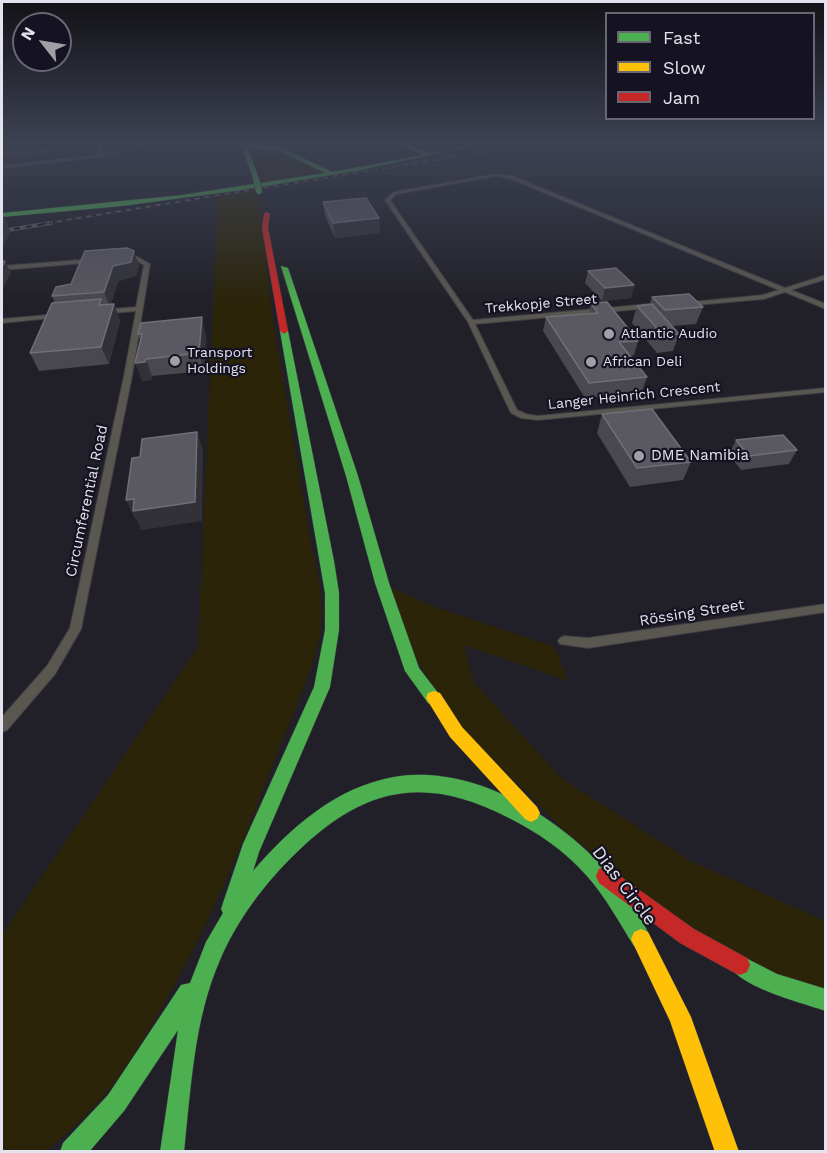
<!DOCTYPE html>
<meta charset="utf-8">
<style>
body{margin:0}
#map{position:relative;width:827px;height:1153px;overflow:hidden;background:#212028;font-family:"Work Sans",sans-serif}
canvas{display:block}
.frame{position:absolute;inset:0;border:3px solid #e4e3ed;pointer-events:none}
.legend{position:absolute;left:605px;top:12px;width:210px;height:108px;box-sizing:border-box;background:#151321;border:2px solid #686673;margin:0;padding:8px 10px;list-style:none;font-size:18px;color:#e4e3ed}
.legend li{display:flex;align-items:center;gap:12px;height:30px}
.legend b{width:30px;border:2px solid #686673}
.north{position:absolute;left:12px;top:12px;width:60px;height:60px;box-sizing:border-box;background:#151321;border:2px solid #686673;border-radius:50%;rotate:301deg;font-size:16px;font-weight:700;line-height:24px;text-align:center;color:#e4e3ed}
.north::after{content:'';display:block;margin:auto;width:21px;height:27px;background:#a09fa8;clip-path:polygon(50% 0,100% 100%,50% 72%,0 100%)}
</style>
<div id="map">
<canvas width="827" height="1153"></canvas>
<div class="frame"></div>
<ul class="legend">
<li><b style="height:8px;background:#4caf50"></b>Fast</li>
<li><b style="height:8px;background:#ffc107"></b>Slow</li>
<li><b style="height:8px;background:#c62828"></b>Jam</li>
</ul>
<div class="north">N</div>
</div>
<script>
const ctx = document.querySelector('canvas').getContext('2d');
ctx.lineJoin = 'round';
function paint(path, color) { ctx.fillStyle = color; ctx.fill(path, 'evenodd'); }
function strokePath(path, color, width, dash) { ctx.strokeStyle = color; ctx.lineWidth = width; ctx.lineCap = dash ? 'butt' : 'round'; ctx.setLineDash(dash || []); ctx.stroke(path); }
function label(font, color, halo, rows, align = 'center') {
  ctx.font = font + ' "Work Sans",sans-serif'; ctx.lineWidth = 4.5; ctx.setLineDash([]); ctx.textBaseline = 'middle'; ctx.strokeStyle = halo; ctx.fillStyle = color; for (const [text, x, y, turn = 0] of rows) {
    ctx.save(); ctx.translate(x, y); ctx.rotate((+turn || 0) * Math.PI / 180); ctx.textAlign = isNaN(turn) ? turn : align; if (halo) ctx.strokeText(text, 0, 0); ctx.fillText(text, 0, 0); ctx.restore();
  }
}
const sand = new Path2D(`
 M263,148L279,150L320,172L261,184L252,153Z
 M254,188L261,215L272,314L312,549C320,579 326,614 318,644C308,683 290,721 275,759C233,869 187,978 119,1076C99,1105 73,1128 47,1151L2,1152V935L198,647L218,197Z
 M392,588L438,608L555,647L568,681L464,645L474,682L561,778L690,861L825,921V993L760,972L665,910L566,832L457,724L408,646Z`);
const street = new Path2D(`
 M97,144H101L102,154L144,144H151L100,157L2,168V166L98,155Z
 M51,149L52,151L2,156V154Z
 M496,174L512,176L785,288L826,275V279L791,290L826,304V309L785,292L764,299L684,306L682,305V303L763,295L779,290L509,178L496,176L396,194L390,200L473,320L650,304L653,306L650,308L475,324L517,410L526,414L538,416L826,388V392L538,420L521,418L511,413L468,322L385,200L394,192Z
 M136,256L150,264L132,376L81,629L55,674L7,730L2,732V717L47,666L70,628L124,376L136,311L102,314L99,312L102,310L136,307L144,265L135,260L124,261L121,259Z
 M94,259L96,260V262L2,270V266Z
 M59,314L62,316L61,317L2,323V319Z
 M826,604V612L588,648L560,644L558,641L560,638L564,636L588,638Z`);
const fast = new Path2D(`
 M241,144L278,146L332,172L423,155L401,144C411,144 419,152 429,153C440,155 466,144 482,144L361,170L242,190L122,206L2,217V213L182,195L325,173L275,149L248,148L259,179L254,180Z
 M281,266L288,268L358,476L389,583L419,668L442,698L440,703L434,705L428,703L405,671L375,583L346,476Z
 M284,328L288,331L334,561L339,593V630L330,687L259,852L253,871C290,828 336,787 394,777C492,759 615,851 651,939L648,946L641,949L634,946C619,922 605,896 586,875C565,851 537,832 509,818C424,774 364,787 296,853C265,883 237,920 220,960C194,1019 191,1088 184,1152H160L178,1030L124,1111L89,1152H60L63,1143L108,1095L181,985L190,983L206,942L223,913L221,909L243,844L314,687L325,630V593L280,331Z
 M740,955L777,974L826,989V1011C803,1003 738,987 730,965L733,958Z`);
const slow = new Path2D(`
 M434,691L440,693L462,727L537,807L540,813L537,819L531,822L525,819L450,737L426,698L428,693Z
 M641,929L648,932L691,1017L739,1152H715L670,1021L631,939L634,932Z`);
const jam = new Path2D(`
 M267,212L270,214L268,228L288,331L284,334L280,331L262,228L264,214Z
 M606,866L694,929L747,958L750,965L747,972L740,975L733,972L680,943L599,883L596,876L599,869Z`);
const railFar1 = new Path2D(`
 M42,224L532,144`);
const rail = new Path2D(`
 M2,231L51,223`);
const fastBridge = new Path2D(`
 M256,179L259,191`);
const wall = new Path2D(`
 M323,202L379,218L380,233L335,238L325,216Z
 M139,265L136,276L118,281L111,304H114L120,321L109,364L39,371L30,353L55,303L52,296L71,284Z
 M588,271L634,285L631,298L602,301L585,283Z
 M652,297L703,307L696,324L672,326L679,334L673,351L657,353L632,323L637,306L650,304Z
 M591,303L638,341L634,355L630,356L647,377L642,392L585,398L543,331L546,317L589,314Z
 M138,334L206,335L204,371L152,376V380L142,381L140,340Z
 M602,414L691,462L683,480L630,487L597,433Z
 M736,440L797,450L789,464L741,470L729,454Z`);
const shadedWall = new Path2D(`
 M4,217L11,232L2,248V221Z
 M379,218L380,233L335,238L333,223Z
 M134,251L139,265L136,276L118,281L110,307L104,292L113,266Z
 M5,261L11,273L2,290V267Z
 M634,285L631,298L602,301L605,288Z
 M114,304L120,321L109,364L101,347Z
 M202,317L206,335L204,371L199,353Z
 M146,359L152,376V380L142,381L135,363Z
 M197,432L203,450L202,521L141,530L136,518L135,519L126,500Z`);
const building = new Path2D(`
 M366,198L379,218L333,223L323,202Z
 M127,248L134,251L131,262L113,266L104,292L52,296L56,287L71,284L85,251Z
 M5,261L2,267V262Z
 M616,268L634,285L605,288L588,271Z
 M689,294L703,307L665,310L652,297Z
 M101,299L99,305L114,304L101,347L30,353L52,303Z
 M607,302L638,341L619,342L647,377L589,383L546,317L598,313L591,303Z
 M652,304L679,334L663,335L637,306Z
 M202,317L199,353L146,359L145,362L135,363L142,334H138L141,323Z
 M652,409L691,462L637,468L602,414Z
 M197,432L195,502L133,511L134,499L126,500L132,458L140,457L142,439Z
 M783,435L797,450L749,456L736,440Z`);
const markers = [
 [609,334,6,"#a09fa8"],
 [175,361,6,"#a09fa8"],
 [591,362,6,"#a09fa8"],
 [639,456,6,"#a09fa8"]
];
const farStreetnames = [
 ["Trekkopje Street",541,304,-5],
 ["Langer Heinrich Crescent",634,396,-6]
];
const farPoinames = [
 ["Atlantic Audio",621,334],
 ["Transport",187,353],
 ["Holdings",187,369],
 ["African Deli",603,362]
];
const poiNames = [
 ["DME Namibia",651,456]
];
const streetNames = [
 ["Circumferential Road",87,501,-78],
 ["Rössing Street",692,613,-9]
];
const nearStreetnames = [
 ["Dias Circle",624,886,53]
];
paint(sand, '#2b2409');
strokePath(street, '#3d3c43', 2);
strokePath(fast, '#3d3c43', 1);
strokePath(slow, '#3d3c43', 1);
strokePath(jam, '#3d3c43', 1);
paint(street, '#5a5751');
paint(fast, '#4caf50');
paint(slow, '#ffc107');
paint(jam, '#c62828');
strokePath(railFar1, '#5c5958', 2);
strokePath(rail, '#5c5958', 4);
strokePath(railFar1, '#151321', 1.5, [5]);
strokePath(rail, '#151321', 2, [6]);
strokePath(fastBridge, '#3d3c43', 7, []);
strokePath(fastBridge, '#4caf50', 6);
paint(wall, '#4a484f');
paint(shadedWall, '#323138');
paint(building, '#5a5860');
strokePath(building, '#706e76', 1.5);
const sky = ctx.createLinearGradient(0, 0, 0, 306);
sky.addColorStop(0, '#121216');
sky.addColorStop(0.47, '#3d4253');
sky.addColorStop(1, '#3d425300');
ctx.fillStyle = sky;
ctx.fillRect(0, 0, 827, 306);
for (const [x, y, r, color] of markers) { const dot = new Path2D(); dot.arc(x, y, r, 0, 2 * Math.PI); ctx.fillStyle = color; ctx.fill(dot); strokePath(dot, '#151321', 2); }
label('14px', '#e4e3ed', '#151321', farStreetnames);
label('14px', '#e4e3ed', '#151321', farPoinames, 'left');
label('15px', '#e4e3ed', '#151321', poiNames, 'left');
label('15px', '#e4e3ed', '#151321', streetNames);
label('18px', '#e4e3ed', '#151321', nearStreetnames);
</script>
